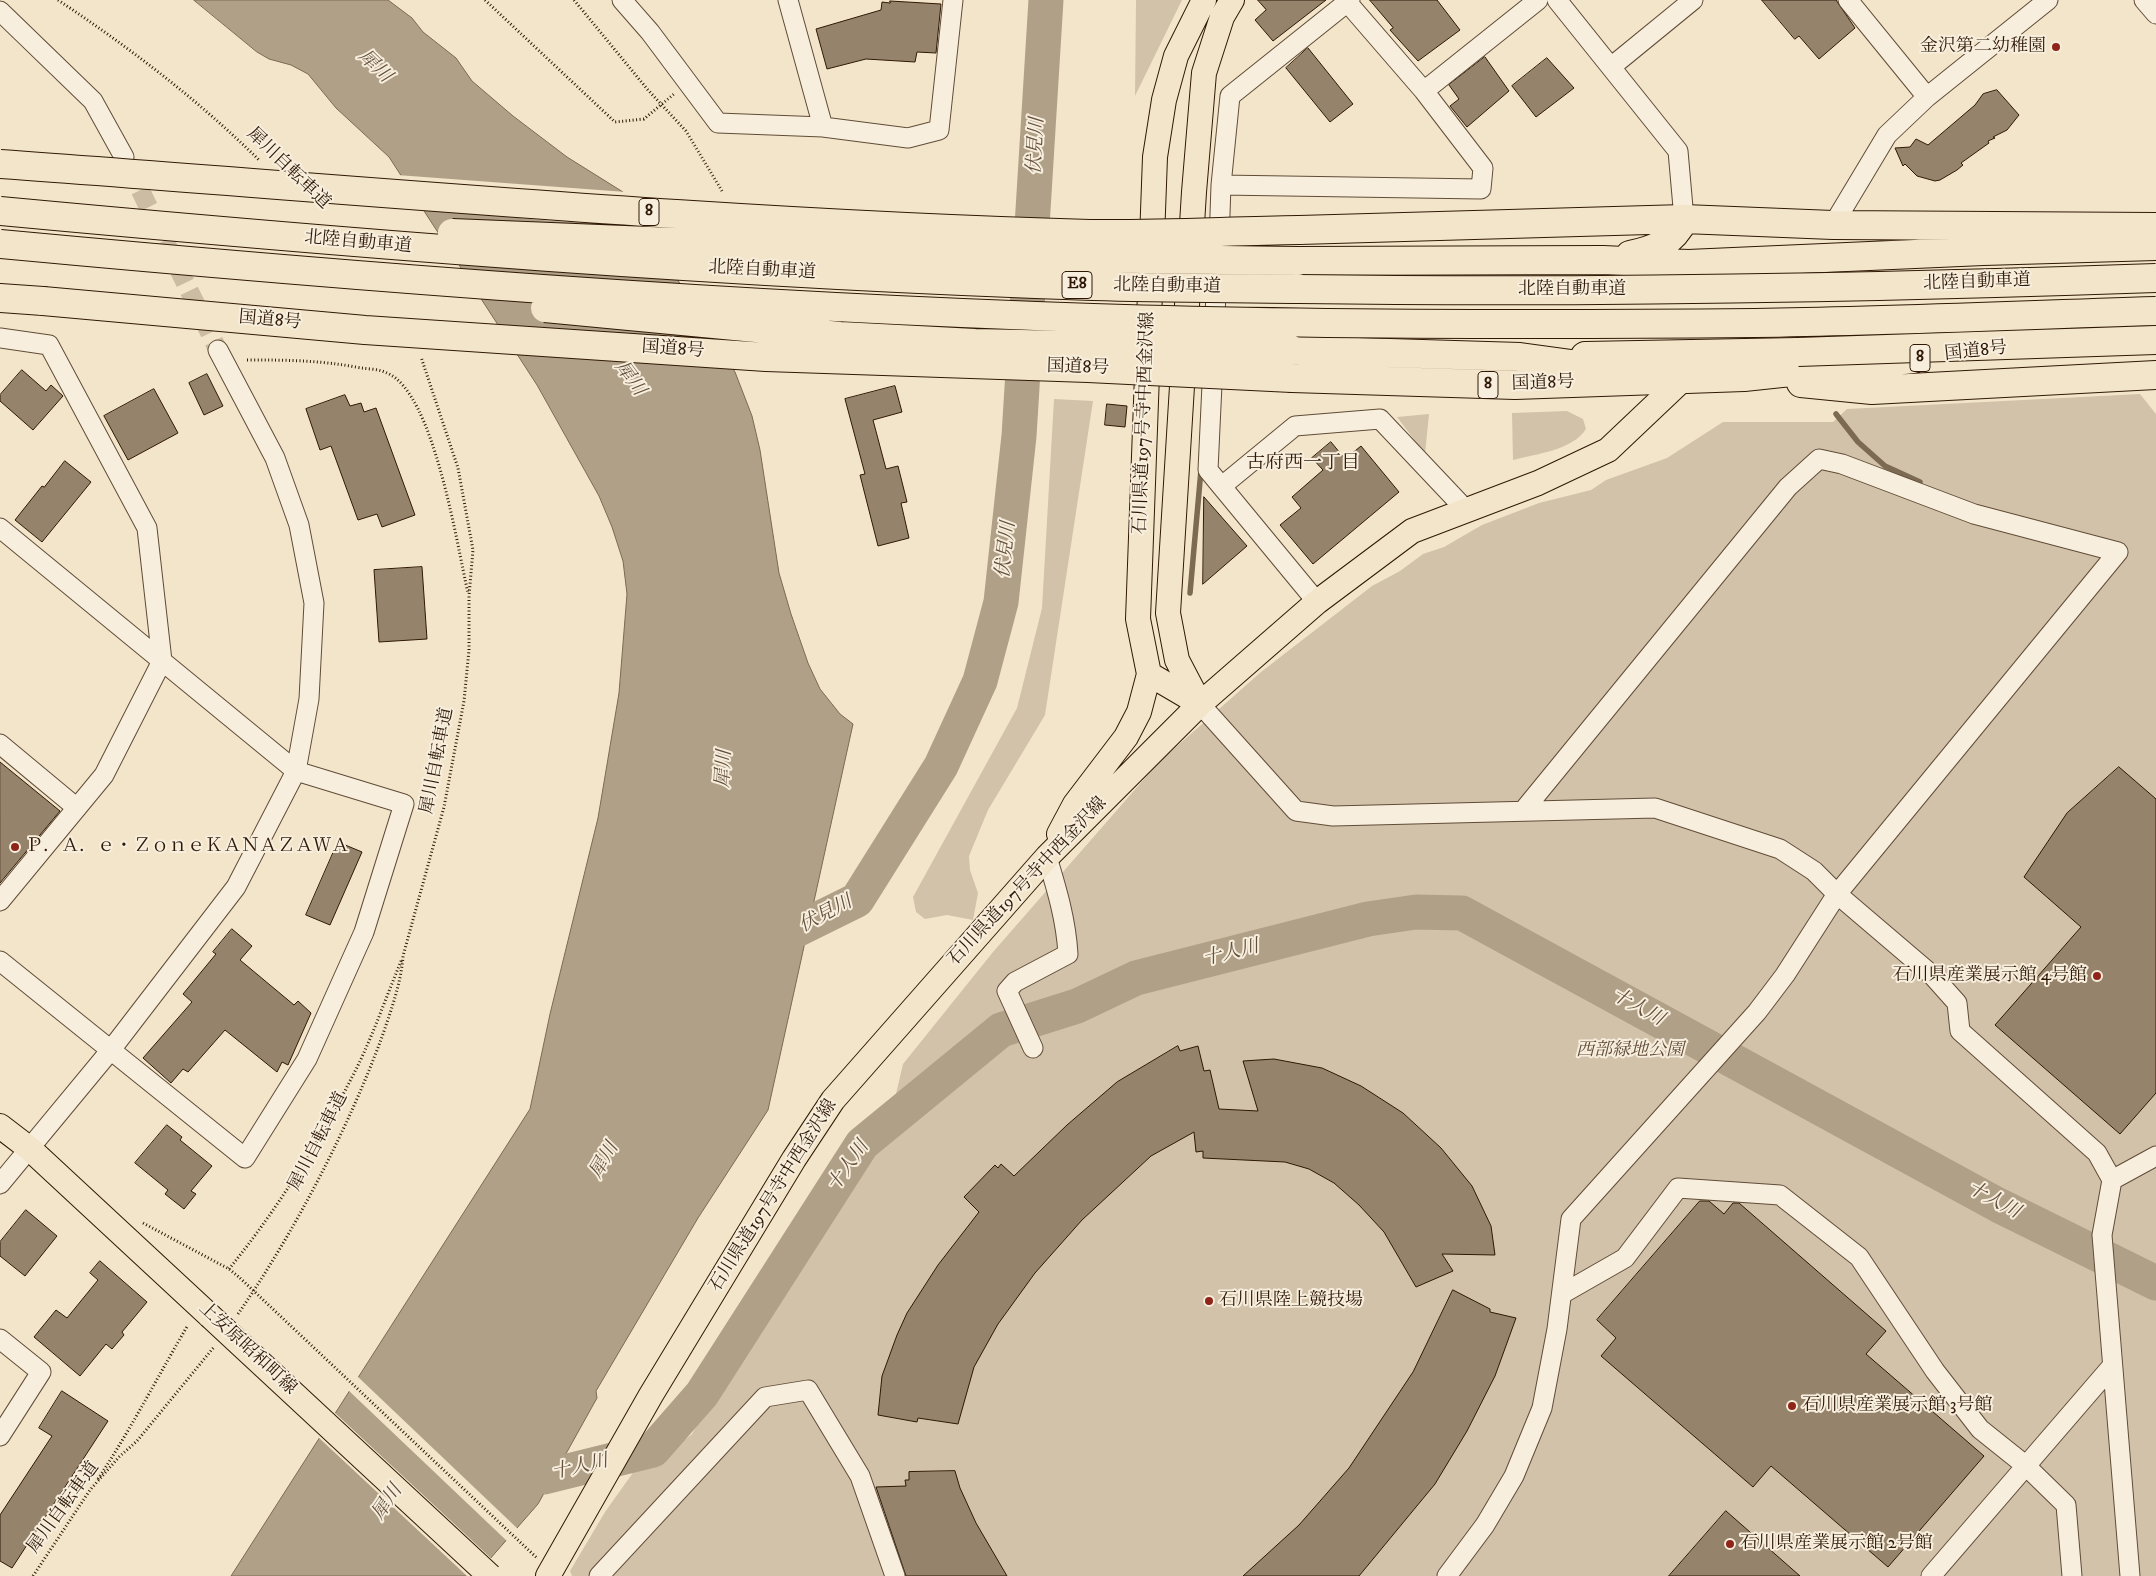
<!DOCTYPE html>
<meta charset="utf-8">
<style>
body{margin:0}
canvas{display:block;background:#f3e5ca}
</style>
<canvas width="2156" height="1576"></canvas>
<script>
const ctx = document.querySelector('canvas').getContext('2d');
ctx.lineJoin = 'round';
function paint(path, color) { ctx.fillStyle = color; ctx.fill(path, 'evenodd'); }
function strokePath(path, color, width, dash) { ctx.strokeStyle = color; ctx.lineWidth = width; ctx.lineCap = dash ? 'butt' : 'round'; ctx.setLineDash(dash || []); ctx.stroke(path); }
function label(font, color, halo, rows, align = 'center') {
  ctx.font = font + ' "IM FELL DW Pica","Noto Serif JP",serif'; ctx.lineWidth = 4; ctx.setLineDash([]); ctx.textBaseline = 'middle'; ctx.strokeStyle = halo; ctx.fillStyle = color; for (const [text, x, y, turn = 0] of rows) {
    ctx.save(); ctx.translate(x, y); ctx.rotate((+turn || 0) * Math.PI / 180); ctx.textAlign = isNaN(turn) ? turn : align; if (halo) ctx.strokeText(text, 0, 0); ctx.fillText(text, 0, 0); ctx.restore();
  }
}
const green = new Path2D(`
 M1136,0H1182L1135,96Z
 M2140,394L2156,414V1576H572L570,1571L605,1512L637,1467L673,1449L692,1434L757,1321L841,1194L886,1137L903,1064L993,952L1159,762L1261,672L1372,586L1400,571L1423,554L1444,547L1482,525L1539,503L1591,490L1606,480L1667,458L1723,422H1833L1847,409Z
 M1054,399L1093,401L1045,715L988,810L969,856L970,870L978,893L973,920L947,915L925,919L916,912L913,897L1017,708L1042,608Z
 M1567,411L1583,419L1586,429C1573,450 1536,454 1513,460L1512,413Z
 M1429,414L1425,454L1397,417Z`);
const water = new Path2D(`
 M194,0H388L412,18L423,32L456,58L472,81L513,116L567,157L623,192L735,372L752,416L760,450L779,573L791,614L808,663L820,689L840,714L853,724L768,1110L698,1218L596,1391L597,1398L538,1504L475,1576H231L530,1109L550,1014L598,818L619,693L627,594L623,561L612,527L599,496L537,385L389,157L336,108L308,74L291,65L269,59L257,52Z`);
const pier = new Path2D(`
 M397,175L626,192L647,226L553,221L418,209Z
 M356,1375L519,1530L508,1542L347,1389Z
 M333,1411L493,1560L478,1576H467L318,1437Z`);
const stream = new Path2D(`
 M1836,414L1858,442L1885,466L1920,482
 M1190,593L1201,470`);
const river = new Path2D(`
 M766,945L857,900L941,766L980,681L1001,602L1019,436L1046,0
 M514,1455L544,1477L653,1450L702,1394L862,1144L1001,1030L1077,1006L1136,978L1368,919L1416,912L1462,913L1998,1205L2156,1283`);
const building = new Path2D(`
 M1258,0H1326L1273,41L1255,20L1266,10Z
 M1370,0H1437L1460,30L1418,61L1390,30L1393,28Z
 M1762,0H1836L1855,28L1819,59L1799,36L1795,39Z
 M890,1L941,4L936,53L917,52L915,62L866,59L827,69L816,29L881,10L882,2L890,3Z
 M1308,48L1353,104L1330,122L1286,68Z
 M1485,57L1509,91L1467,127L1450,106L1459,99L1449,85Z
 M1547,58L1574,88L1536,117L1512,86Z
 M1997,90L2019,115L2007,130L1993,137L1995,138L1988,141L1989,143L1961,163L1963,165L1957,170L1940,180L1935,181L1917,176L1905,164L1903,166L1895,148L1910,147L1916,139L1928,145L1975,105L1983,94Z
 M22,370L46,391L51,385L63,396L33,430L0,401V395Z
 M207,374L223,406L204,415L189,383Z
 M895,386L902,412L873,420L886,469L898,466L907,502L901,503L909,538L878,546L860,475L865,474L845,399Z
 M154,389L178,433L128,460L104,416Z
 M345,395L350,406L361,403L364,412L376,408L415,515L382,527L377,514L358,520L331,446L320,450L306,409Z
 M1107,404L1127,406L1125,427L1105,425Z
 M1331,442L1345,459L1361,446L1399,492L1313,564L1280,525L1301,508L1292,497L1323,470L1312,458Z
 M65,461L91,482L42,542L15,520L42,486L44,487Z
 M1204,497L1247,546L1203,584Z
 M422,567L427,639L379,642L374,570Z
 M0,762L60,811L0,883Z
 M2119,767L2156,799V1093L2120,1134L1995,1025L2081,927L2024,877L2067,813Z
 M338,842L362,852L330,925L306,915Z
 M232,929L252,946L240,960L294,1005L298,1001L311,1013L288,1065L282,1062L277,1072L225,1030L188,1072L183,1069L171,1083L143,1058L192,1002L183,994L216,954L213,952Z
 M1178,1046L1180,1051L1198,1046L1204,1071L1210,1070L1219,1109L1258,1111L1243,1061L1274,1059L1322,1068L1361,1086L1403,1113L1441,1148L1472,1186L1491,1226L1495,1255L1442,1254L1453,1271L1416,1287L1384,1232L1359,1205L1334,1183L1309,1169L1285,1162L1203,1158V1151L1196,1152L1194,1132L1151,1156L1082,1220L1035,1273L998,1324L974,1367L958,1424L918,1418L917,1422L878,1415L882,1376L897,1335L907,1313L938,1265L979,1212L964,1197L995,1165L998,1168L1001,1164L1014,1176L1067,1125L1117,1082Z
 M167,1125L182,1137L180,1140L212,1166L191,1191L196,1194L184,1209L165,1194L168,1190L135,1163Z
 M1700,1201H1709L1724,1214L1733,1203H1739L1886,1331L1866,1354L1984,1456L1888,1567L1771,1466L1753,1487L1601,1356L1616,1338L1597,1320Z
 M26,1210L57,1236L25,1276L0,1256V1242Z
 M100,1261L147,1302L122,1332L124,1335L112,1349L106,1344L80,1376L34,1337L56,1310L67,1318L98,1280L90,1273Z
 M1453,1290L1490,1309V1312L1516,1318L1495,1376L1467,1431L1435,1484L1359,1576H1243L1299,1525L1349,1468L1413,1372Z
 M62,1391L108,1421L12,1568L0,1561V1515L52,1436L39,1428Z
 M955,1471L960,1488L976,1523L1007,1576H906L876,1487L906,1486L905,1480H909V1472Z
 M1726,1511L1800,1576H1669Z`);
const minorTunnel = new Path2D(`
 M128,165L218,350`);
const path = new Path2D(`
 M58,0C130,48 197,99 259,160
 M485,0L615,122L644,119L674,94
 M574,0L648,90L686,131L722,191
 M247,360C287,360 320,360 361,368C369,369 379,369 387,373C434,392 457,546 468,593
 M143,1223L229,1269L240,1278
 M229,1269C276,1211 316,1147 350,1081C371,1042 385,999 402,959
 M238,1314C294,1233 348,1129 382,1037C391,1010 401,984 403,956L444,807L464,701L469,650V596L473,550L458,468L421,357
 M98,1479C131,1429 158,1376 188,1325
 M33,1576L90,1490L119,1457L137,1441L214,1347`);
const minor = new Path2D(`
 M622,0L650,32L718,123L823,127L908,138L939,130L953,0
 M788,0L823,127
 M1557,0L1678,151L1684,219
 M1848,0L1927,97
 M2144,0L2156,14
 M1347,2L1424,91L1538,0
 M0,11L93,101L124,157
 M1611,67L1693,0
 M1221,185L1481,189L1483,168L1424,91
 M1833,225L1887,135L1927,97L2048,0
 M1219,243L1221,185L1230,96L1350,0
 M1214,333L1217,276
 M0,338L49,345L147,528L162,661L104,775L0,901
 M1213,363L1208,470L1317,602
 M1222,486L1295,426L1380,419L1466,510
 M0,528L296,771L404,804L364,932L307,1059L245,1158L0,961
 M1200,704L1296,811L1333,816L1655,808L1780,849L1814,871L1837,894L1785,975L1757,1012L1571,1219L1557,1329L1542,1408L1514,1476L1485,1525L1447,1576
 M0,744L77,808
 M1523,811L1788,487L1819,459L1842,464L1974,514L2118,552L1837,894L1932,975L1957,1003L1960,1031L2097,1153L2112,1180L2102,1235L2130,1576
 M1033,1048L1007,991L1015,982L1068,954C1066,920 1057,890 1047,857
 M2112,1180L2156,1156
 M0,1184L110,1051L236,887L296,771L309,699L314,603L299,525L275,458L218,350
 M1562,1294L1625,1258L1678,1188L1780,1195L1859,1257L1935,1371L1980,1429L2025,1465L2066,1505L2072,1576
 M0,1339L41,1372L0,1436
 M599,1576L765,1397L808,1390L860,1476L895,1576
 M1931,1576L2112,1366`);
const major = new Path2D(`
 M1200,704L1149,674L1138,619L1155,157L1164,100L1176,56L1204,0
 M1200,704L1177,660L1168,613L1194,192L1204,73L1222,17L1232,0
 M1059,834L1075,804L1126,737L1139,712L1149,674
 M0,1126L30,1149L210,1316
 M548,1576L651,1395L794,1159L833,1100L1047,857L1200,704L1317,602L1412,531L1538,483L1608,450L1684,378`);
const highway = new Path2D(`
 M1299,230L1684,219L1833,225L2156,227
 M1630,255C1654,250 1673,243 1684,219
 M1298,261L1603,260L1688,264L1983,251L2156,246
 M0,298L43,301
 M1292,350L1520,357L1608,369
 M1585,356L1798,352
 M1292,378L1515,385L1744,377L1913,359
 M1801,383L1872,390L2156,375`);
const pathBridge = new Path2D(`
 M240,1278L537,1558`);
const majorBridge = new Path2D(`
 M210,1316L490,1576`);
const highwayBridge = new Path2D(`
 M0,164C363,190 726,224 1090,234C1159,235 1229,231 1299,230
 M0,211C364,245 728,274 1093,286C1162,288 1230,288 1299,289C1585,293 1870,288 2156,278
 M452,233L895,251L987,257L1298,261
 M0,244C364,278 728,306 1093,318C1314,325 1534,325 1755,323C1888,321 2022,315 2156,311
 M43,301L365,330L766,357L1088,368L1292,378
 M545,308L840,336L975,343L1292,350
 M1798,352L2156,340`);
const markers = [
 [2056,47,5,"#8f2418"],
 [15,847,5,"#8f2418"],
 [2097,976,5,"#8f2418"],
 [1209,1301,5,"#8f2418"],
 [1792,1406,5,"#8f2418"],
 [1730,1544,5,"#8f2418"]
];
const shields = [
 [649,212,20],
 [1077,285,30],
 [1920,358,20],
 [1488,385,20]
];
const shieldNames = [
 ["8",649,212],
 ["E8",1077,285],
 ["8",1920,358],
 ["8",1488,385]
];
const poiNames = [
 ["金沢第二幼稚園",2046,47,"right"],
 ["Ｐ．Ａ．ｅ・ＺｏｎｅＫＡＮＡＺＡＷＡ",25,847],
 ["石川県産業展示館 4号館",2087,976,"right"],
 ["石川県陸上競技場",1219,1301],
 ["石川県産業展示館 3号館",1802,1406],
 ["石川県産業展示館 2号館",1740,1544]
];
const streetNames = [
 ["犀川自転車道",288,169,44],
 ["北陸自動車道",358,243,5],
 ["北陸自動車道",762,271,3],
 ["北陸自動車道",1977,283,-2],
 ["北陸自動車道",1167,287,1],
 ["北陸自動車道",1572,290],
 ["国道8号",270,321,5],
 ["国道8号",673,350,4],
 ["国道8号",1976,352,-6],
 ["国道8号",1078,368,2],
 ["国道8号",1543,384,-2],
 ["石川県道197号寺中西金沢線",1145,423,-88],
 ["犀川自転車道",438,761,-79],
 ["石川県道197号寺中西金沢線",1028,882,-47],
 ["犀川自転車道",319,1142,-63],
 ["石川県道197号寺中西金沢線",774,1196,-58],
 ["上安原昭和町線",247,1349,43],
 ["犀川自転車道",64,1508,-54]
];
const parkNames = [
 ["西部緑地公園",1630,1051]
];
const waterNames = [
 ["犀川",374,67,44],
 ["伏見川",1037,146,-87],
 ["犀川",629,379,54],
 ["伏見川",1007,550,-84],
 ["犀川",725,769,-87],
 ["伏見川",826,915,-28],
 ["十人川",1231,954,-14],
 ["十人川",1637,1008,29],
 ["犀川",605,1161,-60],
 ["十人川",849,1167,-55],
 ["十人川",1993,1201,28],
 ["十人川",580,1468,-13],
 ["犀川",388,1503,-56]
];
const neighbourhoodNames = [
 ["古府西一丁目",1303,464]
];
paint(green, '#d2c2a9');
paint(water, '#b0a087');
strokePath(water, '#7c6a53', 1);
paint(pier, '#f3e5ca');
strokePath(stream, '#7c6a53', 5.5);
strokePath(river, '#b0a087', 35);
paint(building, '#95836c');
strokePath(building, '#2f1906', 1);
strokePath(minorTunnel, '#ccbca3', 19, [19, 9]);
strokePath(minor, '#604c37', 21);
strokePath(major, '#2f1906', 26);
strokePath(highway, '#2f1906', 30);
strokePath(path, '#2f1906', 3, [1, 2.5]);
strokePath(minor, '#f7eedd', 19);
strokePath(major, '#f3e5ca', 24);
strokePath(highway, '#f3e5ca', 28);
strokePath(majorBridge, '#2f1906', 26, []);
strokePath(highwayBridge, '#2f1906', 30, []);
strokePath(pathBridge, '#2f1906', 3, [1, 2.5]);
strokePath(majorBridge, '#f3e5ca', 24);
strokePath(highwayBridge, '#f3e5ca', 28);
for (const [x, y, r, color] of markers) { const dot = new Path2D(); dot.arc(x, y, r, 0, 2 * Math.PI); ctx.fillStyle = color; ctx.fill(dot); strokePath(dot, '#f7eedd', 2); }
for (const [x, y, w] of shields) { const box = new Path2D(); box.roundRect(x - w / 2, y - 13.5, w, 27, 4); ctx.fillStyle = '#f7eedd'; ctx.fill(box); strokePath(box, '#2f1906', 1); }
label('bold 16px', '#2f1906', null, shieldNames);
label('18px', '#2f1906', '#f7eedd', poiNames, 'left');
label('18px', '#2f1906', '#f7eedd', streetNames);
label('italic 18px', '#604c37', '#f7eedd', parkNames);
label('italic 19px', '#634f3a', '#f7eedd', waterNames);
label('19px', '#2f1906', '#f7eedd', neighbourhoodNames);
</script>
